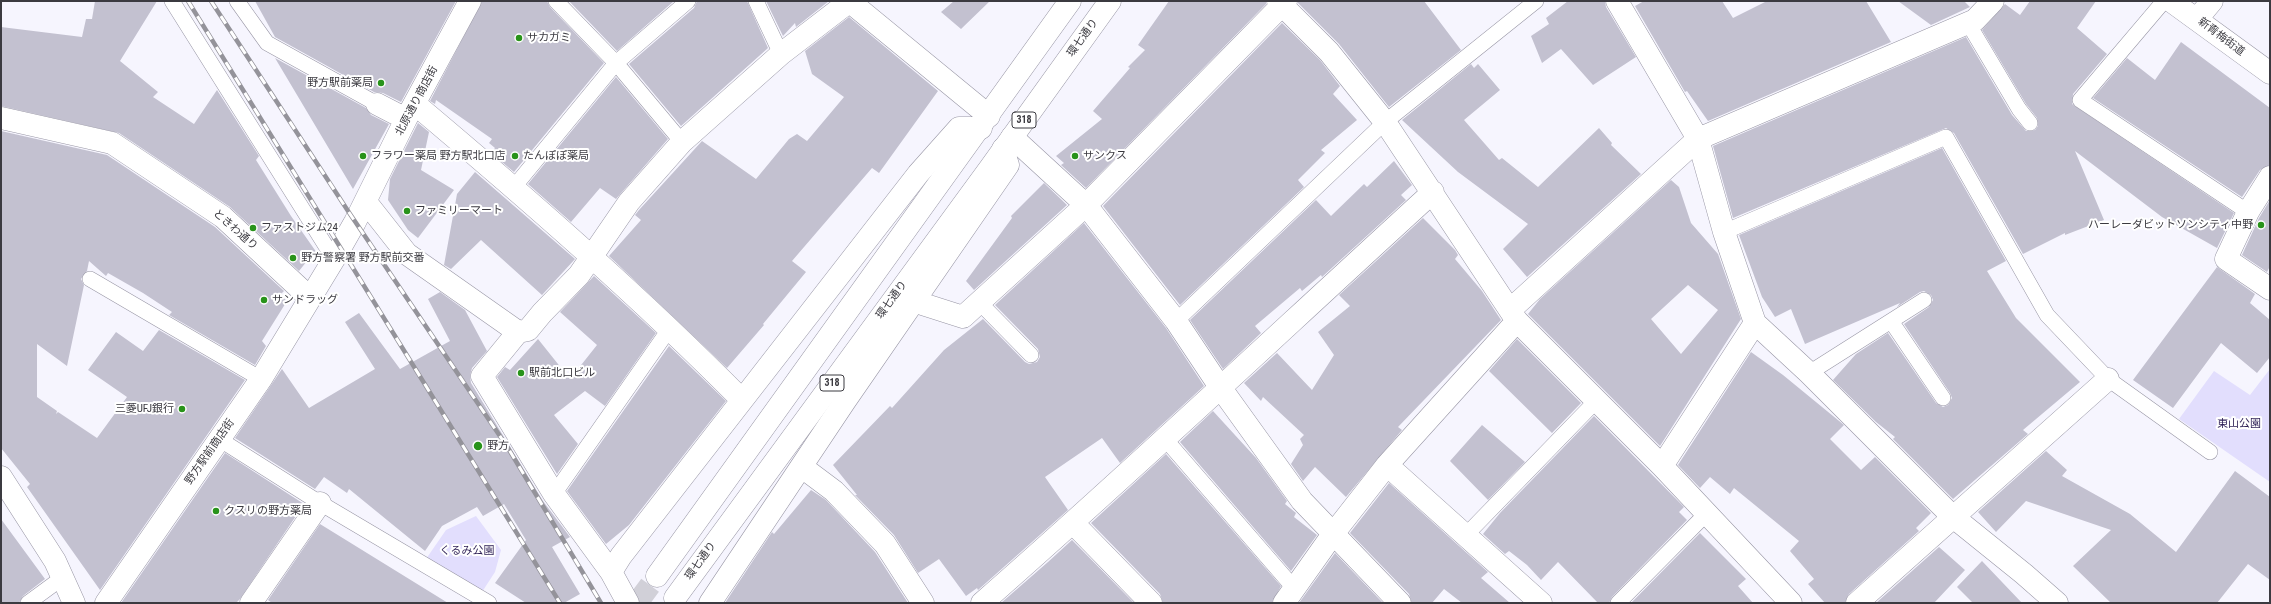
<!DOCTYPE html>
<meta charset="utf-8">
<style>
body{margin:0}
#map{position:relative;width:2271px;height:604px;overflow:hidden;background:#f6f5fe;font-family:"Roboto Condensed",sans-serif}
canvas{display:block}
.frame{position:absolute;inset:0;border:2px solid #3b3a40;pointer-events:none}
</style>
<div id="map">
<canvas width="2271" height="604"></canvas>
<div class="frame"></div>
</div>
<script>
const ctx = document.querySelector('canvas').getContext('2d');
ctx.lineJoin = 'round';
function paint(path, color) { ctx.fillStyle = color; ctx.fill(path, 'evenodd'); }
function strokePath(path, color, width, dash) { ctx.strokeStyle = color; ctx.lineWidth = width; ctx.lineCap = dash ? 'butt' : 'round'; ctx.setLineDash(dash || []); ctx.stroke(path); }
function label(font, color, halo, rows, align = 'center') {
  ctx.font = font + ' "Roboto Condensed","Noto Sans JP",sans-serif'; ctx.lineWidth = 4; ctx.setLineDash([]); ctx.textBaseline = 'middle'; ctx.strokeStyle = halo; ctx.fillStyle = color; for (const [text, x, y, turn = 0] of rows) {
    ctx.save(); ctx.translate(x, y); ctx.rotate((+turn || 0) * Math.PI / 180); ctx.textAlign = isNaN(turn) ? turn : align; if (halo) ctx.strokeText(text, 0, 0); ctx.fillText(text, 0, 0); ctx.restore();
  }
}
const green = new Path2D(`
 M2270,369V482L2179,419L2214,371L2250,395Z
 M476,516L501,550L495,572L482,592L426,559L446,530Z`);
const building = new Path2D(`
 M95,1H157L120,61L158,92L153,97L194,124L217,90L259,156L256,160L291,216L317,253L307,261L299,271L230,207L119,133L1,106V27L82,37L86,19H92Z
 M255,1H456L401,102L383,93L374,92L275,37Z
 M482,1H547L550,7L604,63L514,172L491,153L495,148L489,143L492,139L436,100L435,104L430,101Z
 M569,1H674L617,51Z
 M697,1H747L768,48L681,126L629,64L694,8Z
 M766,1H829L796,27L795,23L783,36Z
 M954,1H990L961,29L941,12Z
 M1169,1H1266V4L1086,188L1061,165L1064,163L1056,156L1102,119L1093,111L1130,68L1128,67L1145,50L1138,45Z
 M1298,1H1424L1461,50L1389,107L1339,44L1298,3Z
 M1568,1H1605L1606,7L1636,57L1593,85L1561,49L1542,63L1531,36L1549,24L1546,18Z
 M1644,1H1722L1733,18L1767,1H1866L1891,42L1708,121L1687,91L1685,92L1635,6Z
 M1898,1H1964L1970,7L1931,25Z
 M2030,1H2096L2077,28L2107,54L2073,94L2072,104L2234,213L2217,248L2162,217L2075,151L2104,220L2065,235V233L2023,254L1954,133L1946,128L1733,218L1713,146L1966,37L2012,115L2026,131L2035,130L2038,126L2037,118L2026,104L1982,30L2005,4L2020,15Z
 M849,17L938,91L879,173L872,168L792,261L806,272L763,324L764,325L727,368L609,256L641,220L635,215L639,210L702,141L756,179L789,139L797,134L807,141L844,97L812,74L805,51Z
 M1282,23L1320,60L1340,86L1333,94L1357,120L1321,150L1325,153L1298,180L1304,187L1180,305L1103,206Z
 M2181,42L2270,108V165L2260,170L2242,197L2093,98L2127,58L2155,80Z
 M275,58L366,108L371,115L389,124L353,189Z
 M1471,64L1474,68L1478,64L1500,90L1464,120L1499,160L1502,158L1538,187L1599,128L1612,143L1611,145L1641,174L1527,277L1503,249L1528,224L1458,172L1402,120Z
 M616,77L668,139L616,199L600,188L571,222L528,184Z
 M418,123L429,132L421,170L454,190L418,238L408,230L388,200L390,179Z
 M1,131L107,155L215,227L284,291L280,295L287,301L262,341L266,346L255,365L169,315L172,312L143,293L108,273L106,276L89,261L87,271L81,279L84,285L67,366L37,344V397L57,411L56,414L58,412L97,438L127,397L88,370L116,332L143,351L159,330L245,380L100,590L27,487L30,484L1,448Z
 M1942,148L2006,261L1987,271L2016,318L2080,382L2023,430L2028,434L1953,499L1893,439L1895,437L1876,422L1833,380L1856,354L1888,333L1936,403L1943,407L1948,405L1952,398L1950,393L1904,324L1929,307L1933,300L1931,295L1924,291L1920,292L1897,307L1900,303L1805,344L1791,309L1775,317L1762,297L1739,235Z
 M1394,161L1412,185L1401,195L1406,200L1322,277L1321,275L1302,291L1300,288L1255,326L1261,333L1223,369L1190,320L1316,200L1331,216L1364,184L1367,187Z
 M475,172L575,259L542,295L481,240L451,269L444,265L457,194Z
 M1671,180L1679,187L1691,223L1718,254L1741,319L1660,446L1528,314L1540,299ZM1688,285L1718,310L1681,354L1651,319Z
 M1044,183L1067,205L974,290L966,281L1012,218L1011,216Z
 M2270,200V266L2267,272L2242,255L2259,218Z
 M1423,218L1455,250L1458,255L1455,259L1482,291L1501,320L1398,427L1402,430L1346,497L1315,467L1303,481L1291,464L1303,445L1300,439L1304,435L1263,397L1261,401L1244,383L1277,353L1312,390L1334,355L1318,332L1350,306L1339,295Z
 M1084,223L1166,328L1204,386L1120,463L1102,438L1045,477L1068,510L978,590L977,588L966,596L939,559L918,573L894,535L855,495H857L833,465L890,406L892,408L944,350L983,319L1025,362L1029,364L1037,362L1040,357L1038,349L995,305Z
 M2217,267L2255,294L2250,303L2270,320V357L2257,373L2221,343L2173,408L2133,380Z
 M594,276L656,333L605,406L585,391L554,415L578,444L557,474L497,377L505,367L510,370L538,339L570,379L597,345L560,312Z
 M440,292L465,310L487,351L472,368L470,376L471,383L543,501L570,537L552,547L580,594L564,603H526L495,583L526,540L504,504L483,516L477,507L442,526L425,551L349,489L347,493L324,477L315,489L235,438L282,369L309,408L375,369L345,322L359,313L400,369L450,341L428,299Z
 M1517,339L1581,403L1552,433L1489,371Z
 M669,346L726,401L629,525L606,544L567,491Z
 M1751,352L1783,375L1844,425L1830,439L1861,470L1875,457L1931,513L1916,528L1919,531L1849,594L1845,603H1825L1808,584L1814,579L1790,551L1799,541L1734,488L1730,494L1710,477L1700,488L1678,465Z
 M1213,411L1256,458L1287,501L1285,504L1296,513L1294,517L1317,535L1291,571L1180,442Z
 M1594,416L1684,507L1679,512L1687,520L1612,597L1609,603H1598L1558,562L1541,580L1527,565L1509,551L1505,554L1483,534L1500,513Z
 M1482,425L1525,462L1488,500L1450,461Z
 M2046,451L2067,470L2062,476L2130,514L2176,552L2235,471L2270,497V580L2248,564L2217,603H2111L2073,566L2111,530L2026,501L1996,532L1978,512Z
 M225,453L304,504L240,599L236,603H121Z
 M1166,454L1281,586L1272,603H1163L1160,594L1091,523Z
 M1389,483L1488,572L1481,578L1510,603H1462L1444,589L1432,603H1412L1409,594L1350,533Z
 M811,490L826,500L875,552L908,603H725L772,532L774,534Z
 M1,519L45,579L23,596L19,603H1Z
 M320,524L448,603H272L268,600Z
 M1700,533L1746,579L1738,586L1753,603H1631Z
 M1072,540L1134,603H1001L1048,562Z
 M1939,547L1965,570L1934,603H1876Z
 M1335,553L1383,603H1299Z
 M1982,561L2022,603H1973L1957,587Z`);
const primaryTunnel = new Path2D(`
 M637,603L657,576`);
const lane = new Path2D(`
 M172,1L334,259
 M237,1L267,43L377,104
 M556,1L616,63L682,142
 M756,1L781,54
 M2164,1L2080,100L2248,212
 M1968,23L2019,109L2030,123
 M514,187L616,63L688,1
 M1724,232L1946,137L2047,315L2108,379L2210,452
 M90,279L261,379
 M979,302L1031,355
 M1176,321L1385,122L1536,1
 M1891,321L1943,398
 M1809,373L1924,300
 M219,439L320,503L489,603
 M1166,440L1294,588
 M554,494L670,328
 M1466,535L1597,400
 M28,603L62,578
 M1618,603L1707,513`);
const street = new Path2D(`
 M849,1L989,116
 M1278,1L1329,52L1385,122L1517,321L1662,466L1791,603
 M1617,1L1698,139L1724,232L1755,323L1809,373L1952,516L2024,574L2057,603
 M2197,19L2212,1
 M377,104L406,119
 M415,104C528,199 638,295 742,400
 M1,118L112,143L223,217L310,298
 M1012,137L1086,205L1176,321L1220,387L1302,501L1400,603
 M2270,177L2248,212L2226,259L2270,289
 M366,202L407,254L518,332
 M913,301L963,317L1086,205L1286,1
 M1511,309L1698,139L1968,23L1975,20L1993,1
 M1387,465L1541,603
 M1662,466L1755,323
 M802,467L834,491L885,544L923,603
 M1,477L55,561L74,603
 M1073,523L1151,603
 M611,572L621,556L918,174L959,128H981
 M106,603L261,379L334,259L355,222L406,119L470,1
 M251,603L320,503
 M628,603L611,572L554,494L482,376L518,332L528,330L542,313L579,275L629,202L682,142L781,54L850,1
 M710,603L845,401L1008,165L1003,149
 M982,603C1135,469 1283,329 1433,192
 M1284,603L1333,534L1387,465L1517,321
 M1857,603L2108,379`);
const secondary = new Path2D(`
 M2171,1L2270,73`);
const primary = new Path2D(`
 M657,576L1070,1
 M675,598L990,168L1110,1`);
const rail = new Path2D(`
 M188,1L560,603
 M211,1L350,214L508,448L601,603`);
const markers = [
 [519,38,4,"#28931a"],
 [381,83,4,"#28931a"],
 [363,156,4,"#28931a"],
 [515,156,4,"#28931a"],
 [1075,156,4,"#28931a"],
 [407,211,4,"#28931a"],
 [2261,225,4,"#28931a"],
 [253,228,4,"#28931a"],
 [293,258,4,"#28931a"],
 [264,300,4,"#28931a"],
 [521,373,4,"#28931a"],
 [182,409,4,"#28931a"],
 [478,446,5,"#28931a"],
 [216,511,4,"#28931a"]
];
const shields = [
 [1024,120,24],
 [832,383,24]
];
const shieldNames = [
 ["318",1024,120],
 ["318",832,383]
];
const streetNames = [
 ["新青梅街道",2221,37,37],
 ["環七通り",1083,38,-54],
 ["北原通り商店街",417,101,-62],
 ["ときわ通り",235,230,41],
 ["環七通り",892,300,-54],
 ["野方駅前商店街",210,452,-55],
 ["環七通り",701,561,-54]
];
const poiNames = [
 ["サカガミ",527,38],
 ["野方駅前薬局",373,83,"right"],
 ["フラワー薬局 野方駅北口店",371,156],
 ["たんぽぽ薬局",523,156],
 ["サンクス",1083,156],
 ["ファミリーマート",415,211],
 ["ハーレーダビットソンシティ中野",2253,225,"right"],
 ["ファストジム24",261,228],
 ["野方警察署 野方駅前交番",301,258],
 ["サンドラッグ",272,300],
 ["駅前北口ビル",529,373],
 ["三菱UFJ銀行",174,409,"right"],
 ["野方",487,446],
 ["クスリの野方薬局",224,511]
];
const parkNames = [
 ["東山公園",2239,424],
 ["くるみ公園",467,551]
];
paint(green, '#e2defd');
paint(building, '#c3c1d0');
strokePath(primaryTunnel, '#d1d0d8', 22, [22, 11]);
strokePath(lane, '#9795a4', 16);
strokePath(street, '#9795a4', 23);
strokePath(secondary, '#9795a4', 23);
strokePath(primary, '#9795a4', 23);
strokePath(lane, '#fff', 15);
strokePath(street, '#fff', 22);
strokePath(secondary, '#fff', 22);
strokePath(primary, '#fff', 22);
strokePath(rail, '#94939a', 4.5);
strokePath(rail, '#fff', 3, [9]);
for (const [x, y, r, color] of markers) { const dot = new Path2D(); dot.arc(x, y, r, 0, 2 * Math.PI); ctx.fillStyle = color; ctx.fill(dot); strokePath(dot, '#fff', 1.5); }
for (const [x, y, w] of shields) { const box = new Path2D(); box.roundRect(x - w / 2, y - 8, w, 16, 3); ctx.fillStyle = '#fff'; ctx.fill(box); strokePath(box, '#3b3a40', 1); }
label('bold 10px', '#3b3a40', null, shieldNames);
label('11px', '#3b3a40', '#fff', streetNames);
label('11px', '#3b3a40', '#fff', poiNames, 'left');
label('11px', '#2c1e54', '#fff', parkNames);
</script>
